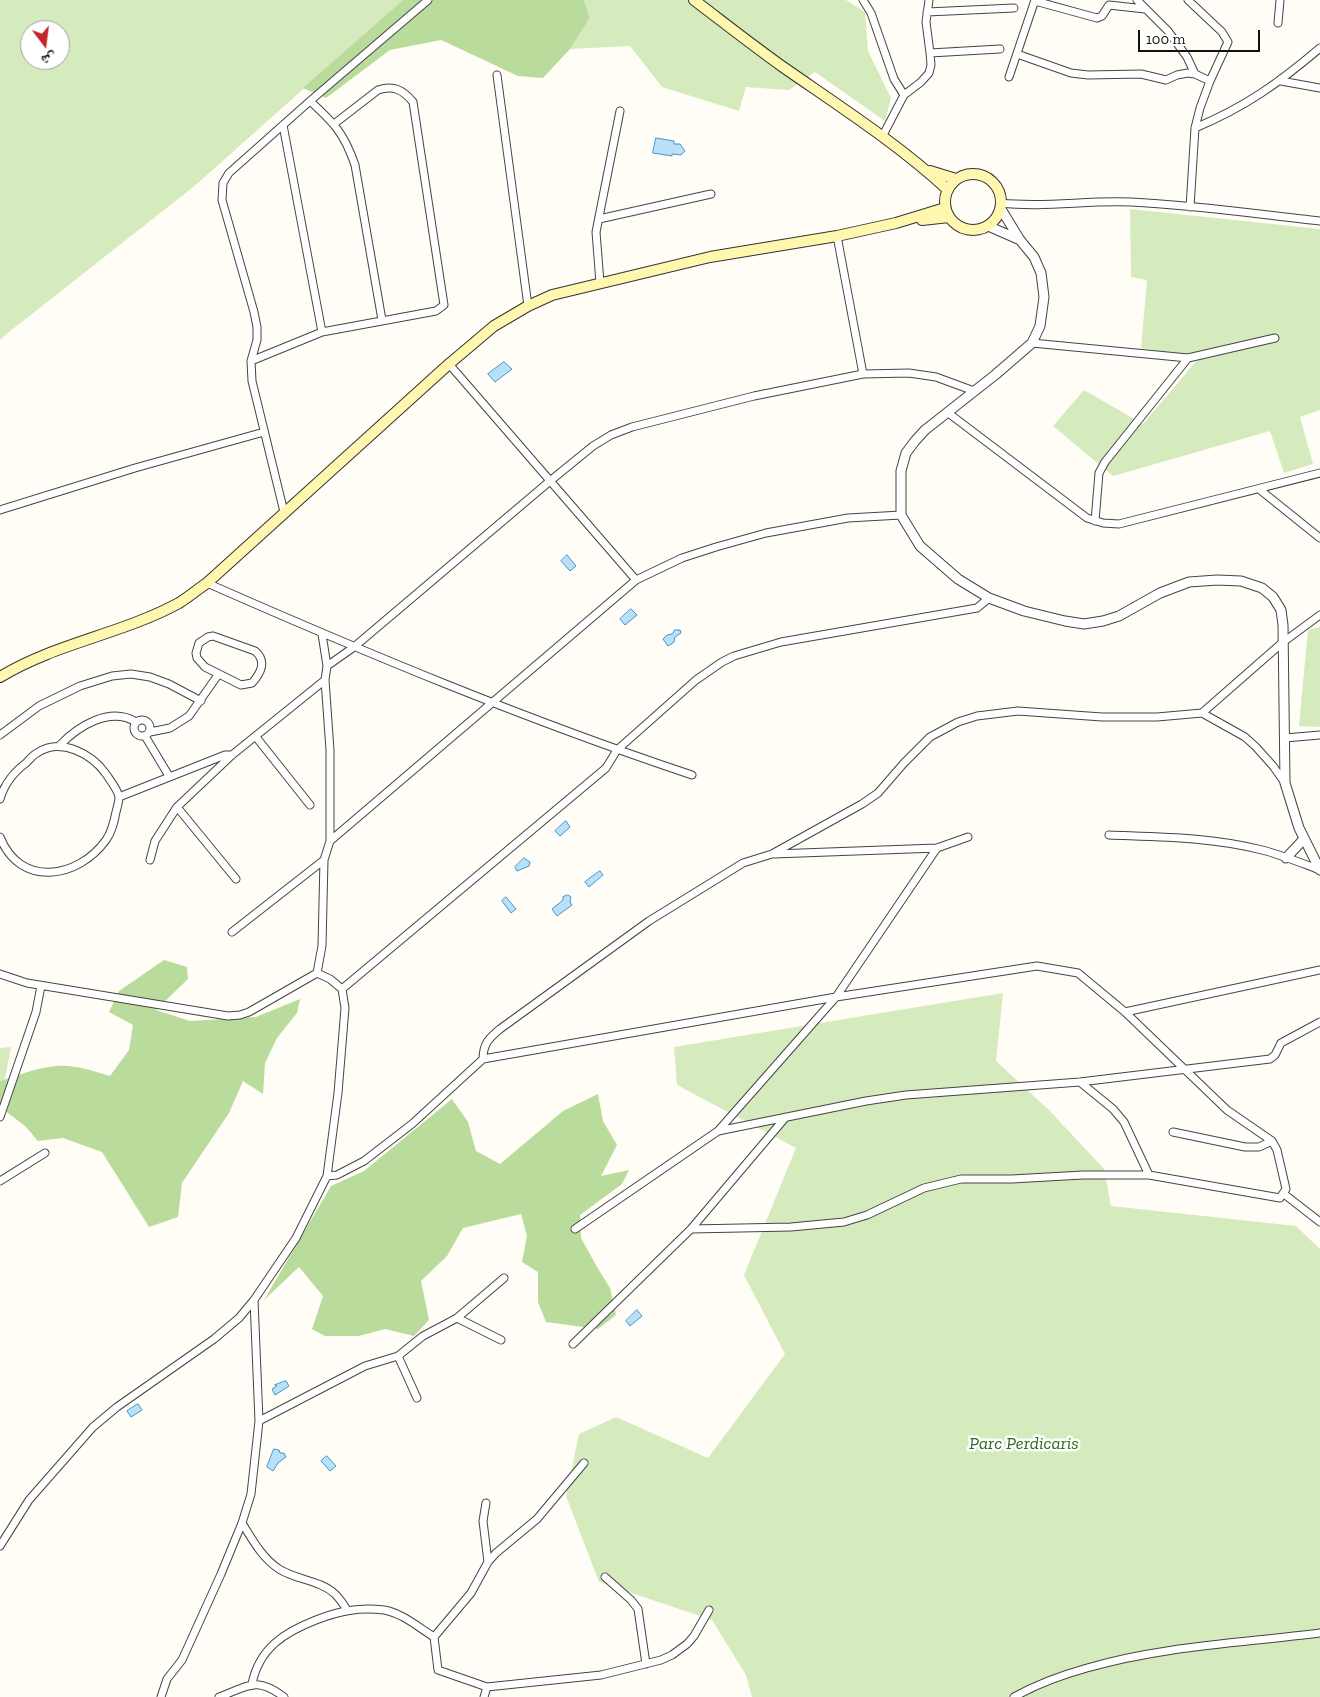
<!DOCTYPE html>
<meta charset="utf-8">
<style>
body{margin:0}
#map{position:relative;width:1320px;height:1697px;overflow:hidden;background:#fffdf5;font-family:"Zilla Slab","Noto Naskh Arabic",serif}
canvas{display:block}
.north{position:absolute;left:20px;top:20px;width:50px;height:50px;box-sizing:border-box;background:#fff;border:1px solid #a0a0a0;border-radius:50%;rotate:165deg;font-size:14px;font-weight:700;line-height:20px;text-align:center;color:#111}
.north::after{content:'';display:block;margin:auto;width:18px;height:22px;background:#c4262e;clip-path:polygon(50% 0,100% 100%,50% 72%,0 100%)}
.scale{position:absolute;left:1138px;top:30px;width:122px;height:22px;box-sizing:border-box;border:2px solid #111;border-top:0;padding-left:6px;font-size:15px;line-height:18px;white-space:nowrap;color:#111;-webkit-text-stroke:4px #fff;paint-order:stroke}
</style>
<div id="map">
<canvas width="1320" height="1697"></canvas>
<div class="north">ش</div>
<div class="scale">100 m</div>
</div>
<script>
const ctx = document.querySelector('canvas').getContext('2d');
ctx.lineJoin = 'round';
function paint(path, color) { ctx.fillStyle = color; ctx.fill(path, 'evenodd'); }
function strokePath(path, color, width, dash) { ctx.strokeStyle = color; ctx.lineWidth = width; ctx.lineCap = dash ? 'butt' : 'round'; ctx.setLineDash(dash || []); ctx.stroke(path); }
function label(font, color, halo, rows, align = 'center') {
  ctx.font = font + ' "Zilla Slab",serif'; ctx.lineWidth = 5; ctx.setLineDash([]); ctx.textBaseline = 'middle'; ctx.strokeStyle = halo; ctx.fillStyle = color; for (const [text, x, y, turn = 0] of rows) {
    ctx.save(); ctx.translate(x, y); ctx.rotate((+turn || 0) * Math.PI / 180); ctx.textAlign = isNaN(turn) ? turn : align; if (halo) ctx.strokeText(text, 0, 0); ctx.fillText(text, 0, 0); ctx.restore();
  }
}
const green = new Path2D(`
 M0,0H403L197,184L9,332L0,340ZM30,30H60V60H30Z
 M584,0H846L865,12L868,51L891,98L885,121L815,72L789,90L746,87L739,111L662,87L630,46L570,49L590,18Z
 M1130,209L1320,229V410L1300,417L1313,464L1284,473L1270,431L1113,476L1053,426L1084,390L1143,424L1198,359L1141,348L1147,280L1131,277Z
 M1320,627V727L1299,726L1308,630Z
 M1003,993L996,1061L1049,1110L1104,1169L1111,1206L1296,1226L1320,1249V1697H752L746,1675L712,1620L599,1582L566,1496L579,1434L616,1417L708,1458L785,1354L744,1275L796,1148L677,1085L674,1047Z
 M11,1047L5,1079L0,1081V1048Z`);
const forest = new Path2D(`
 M403,0H584L590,18L570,49L543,78L518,76L441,40L390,50L326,98L303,88Z
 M164,960L187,967L188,979L156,1010L190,1021L256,1017L300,999L297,1013L277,1038L265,1063L263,1094L243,1081L229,1113L182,1183L178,1217L149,1227L102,1152L63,1138L38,1141L25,1126L0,1107V1081C18,1075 37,1068 56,1066C72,1064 95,1071 110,1076L129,1050L133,1025L109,1012L119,991Z
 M598,1094L603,1121L617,1145L601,1176L629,1170L622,1184L580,1215L581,1238L597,1267L610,1288L616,1315L598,1329L546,1322L538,1302V1272L522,1262L527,1236L521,1214L463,1228L447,1256L421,1281L429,1320L414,1336L385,1329L359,1336H325L312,1329L323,1296L299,1267L264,1300L331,1186L364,1171L452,1099L468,1122L476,1151L500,1164L563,1111Z`);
const water = new Path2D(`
 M656,138L674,141V144H680L685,151L681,155L672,154V156L653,153Z
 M504,362L512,369L495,382L488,374Z
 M567,555L576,566L570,571L561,561Z
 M631,609L637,615L625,625L620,619Z
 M675,630H680L681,633L675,637L674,642L668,646L663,639L667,635L672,634Z
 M566,821L570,827L560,836L555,831Z
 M524,858L530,862L529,866L517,871L515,867Z
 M600,871L603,875L589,887L585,882Z
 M568,895L571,897L570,902L572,905L557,916L552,909L563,900V897Z
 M506,897L516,909L511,913L502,901Z
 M637,1310L642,1316L630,1326L626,1321Z
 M286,1381L289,1386L275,1395L272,1389L277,1386L275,1385Z
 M138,1404L142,1410L131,1417L127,1411Z
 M274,1449L279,1450L280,1453H284L286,1457L278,1463L273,1471L267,1467Z
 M327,1456L336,1466L330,1471L321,1461Z`);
const minor = new Path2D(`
 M863,0L871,13L894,79L904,95
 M1137,0L1168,31L1187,57L1195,74
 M1188,0L1222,32L1228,42L1210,81L1200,108L1195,128L1190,207
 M1035,1L1097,18L1102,16L1109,5L1145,9
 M927,12L1014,8
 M1278,23L1280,0
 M930,53L1000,49
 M1017,54L1071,73L1088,75L1141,74L1166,80L1177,75L1188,73L1195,74L1210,81
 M497,75L528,306
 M1009,77L1035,0
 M1281,81L1320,88
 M310,101C334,123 344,133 355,165L382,320
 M283,125L322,332
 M1195,128C1245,107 1279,83 1320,48
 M882,137L904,95L921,82L929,73L931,65L930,53L926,22L929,0
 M1001,203C1044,208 1087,200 1131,202C1194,205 1257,214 1320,221
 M599,219L711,194
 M837,236L863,374
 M600,283L596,232L620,111
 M1032,343L1188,358L1275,338
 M251,361L322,332L436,311L444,305L413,102C403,90 394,85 378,90L334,124
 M449,364L636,580
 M947,412L1087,518L1103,523L1119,524L1320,473
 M1259,489L1320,538
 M0,510L135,468L264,432
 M284,512L252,381L251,361L257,340V327L254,312L222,200L223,183L229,173L310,101L428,0
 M1095,521L1099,473L1105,462L1188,358
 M207,583C366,653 527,720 692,775
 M213,636L255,651C267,661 261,673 252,683L241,685L205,667L197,658L196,653L199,643L208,637Z
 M327,666L354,647L550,481L593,446L611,435L632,427L754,396L863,374L909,373L936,377L974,391
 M1202,713L1282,643L1320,615
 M134 728a8 8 0 1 1 16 0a8 8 0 1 1-16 0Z
 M150,732L170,728L189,716L218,675
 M0,735L39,706L80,686L112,676L131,674L150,677L169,684L201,701
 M145,736L169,776
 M256,737L310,805
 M1285,738L1320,735
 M59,746C78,726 110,706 136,722
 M119,797L225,755H232
 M0,799C4,785 14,772 26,763C29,760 33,755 37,753C61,737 92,754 106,774C110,780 118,790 119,797C119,802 117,808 116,812C114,822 112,832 106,840C78,879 20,888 0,837
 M177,807L236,879
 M1109,835C1160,837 1212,837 1262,850C1282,855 1301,863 1320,870
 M330,841L636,580L682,558L716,547L766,533L848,518L901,515
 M774,854L937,848L968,837
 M150,860L155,841L177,807L232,755L325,680
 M232,932L324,860
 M0,974L27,983L228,1016L240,1015L249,1012L317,973L322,946L324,860L330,841V750L325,680L327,666L322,634
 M342,989L606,768L617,750L696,680L722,662L734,656L781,642L977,608L989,598
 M1125,1012L1320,970
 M483,1059C483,1044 489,1038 500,1029L649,921L743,863L772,854L862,804L878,793L904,763L930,737L958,722L977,716L1018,711L1102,717H1157L1202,713L1245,737L1256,747L1273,766L1285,783
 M1080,1082L1113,1109L1124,1122L1149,1175
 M0,1117L36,1012L41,986
 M718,1131L866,1101L906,1095L1080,1082L1270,1059L1275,1055L1281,1043L1320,1022
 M1173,1132L1245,1147H1259L1272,1141
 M327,1176L337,1175L364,1161L412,1124L483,1059L836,997L1037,966L1078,973L1125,1012L1227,1110L1272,1141L1277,1150L1286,1189L1280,1198L1149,1175H1083L1012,1179H961L924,1188L867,1215L844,1222L791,1227L691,1229
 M0,1181L45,1153
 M1284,1194L1320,1222
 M575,1229L718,1131L836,997L937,848
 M457,1318L501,1340
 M573,1344L691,1229L785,1118
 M398,1356L417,1398
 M259,1421L365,1366L398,1356L423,1336L457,1318L504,1278
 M486,1503L483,1521L488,1562
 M242,1523C252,1539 262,1558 279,1569C296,1580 320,1580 335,1594C340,1599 344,1605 347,1610
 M0,1546L29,1500L93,1427L117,1407L214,1339L239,1318L254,1300
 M605,1577L631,1600L638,1609L646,1664
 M434,1637L471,1593L488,1562L496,1553L537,1519L584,1463
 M252,1684C259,1648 285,1632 316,1620C339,1611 359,1607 384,1610C402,1613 418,1627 434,1637L438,1670L487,1687L601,1675L661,1660L672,1655L687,1644L694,1636L709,1610
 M161,1697L167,1679L182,1660L221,1574L242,1523L251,1494L259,1421L254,1300L296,1238L327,1176L338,1093L345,1008L342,989L330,979L317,973
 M219,1697C249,1686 256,1676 284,1697
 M484,1697L487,1687
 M1014,1697C1037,1684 1062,1675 1087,1668C1163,1646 1242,1643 1320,1633`);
const tertiary = new Path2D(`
 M1001,209L1020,240L1034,257L1041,273L1044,297L1040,326L1032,343L995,375L925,430L915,441L906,453L901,471V515L920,546L958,579L989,598L1024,611L1065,621L1084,624L1103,621L1119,616L1160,593L1189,582L1217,580L1241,581L1262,588L1273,597L1281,610L1283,625L1285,783L1299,828L1320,870
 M988,226L1020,240
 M1286,858L1304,839`);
const secondary = new Path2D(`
 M694,0C723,22 752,45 783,67C839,106 897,143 948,190
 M930,171L956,179
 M945 202a28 28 0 1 1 56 0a28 28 0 1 1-56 0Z
 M922,220L949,217
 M0,677C56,643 122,634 179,603C189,597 198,589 207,583L449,364L494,326L528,306L552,295L710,257L837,236L896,223L945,208`);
const parkNames = [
 ["Parc Perdicaris",1024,1444]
];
paint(green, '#d5ebbd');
paint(forest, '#b9dc9c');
paint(water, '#b9e0f7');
strokePath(water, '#3f96cf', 1);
strokePath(minor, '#444', 9);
strokePath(tertiary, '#444', 11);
strokePath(secondary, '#333', 12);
strokePath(minor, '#fff', 7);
strokePath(tertiary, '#fff', 9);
strokePath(secondary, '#fff6b0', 10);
label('italic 18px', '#2f6b1f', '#fff', parkNames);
</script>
